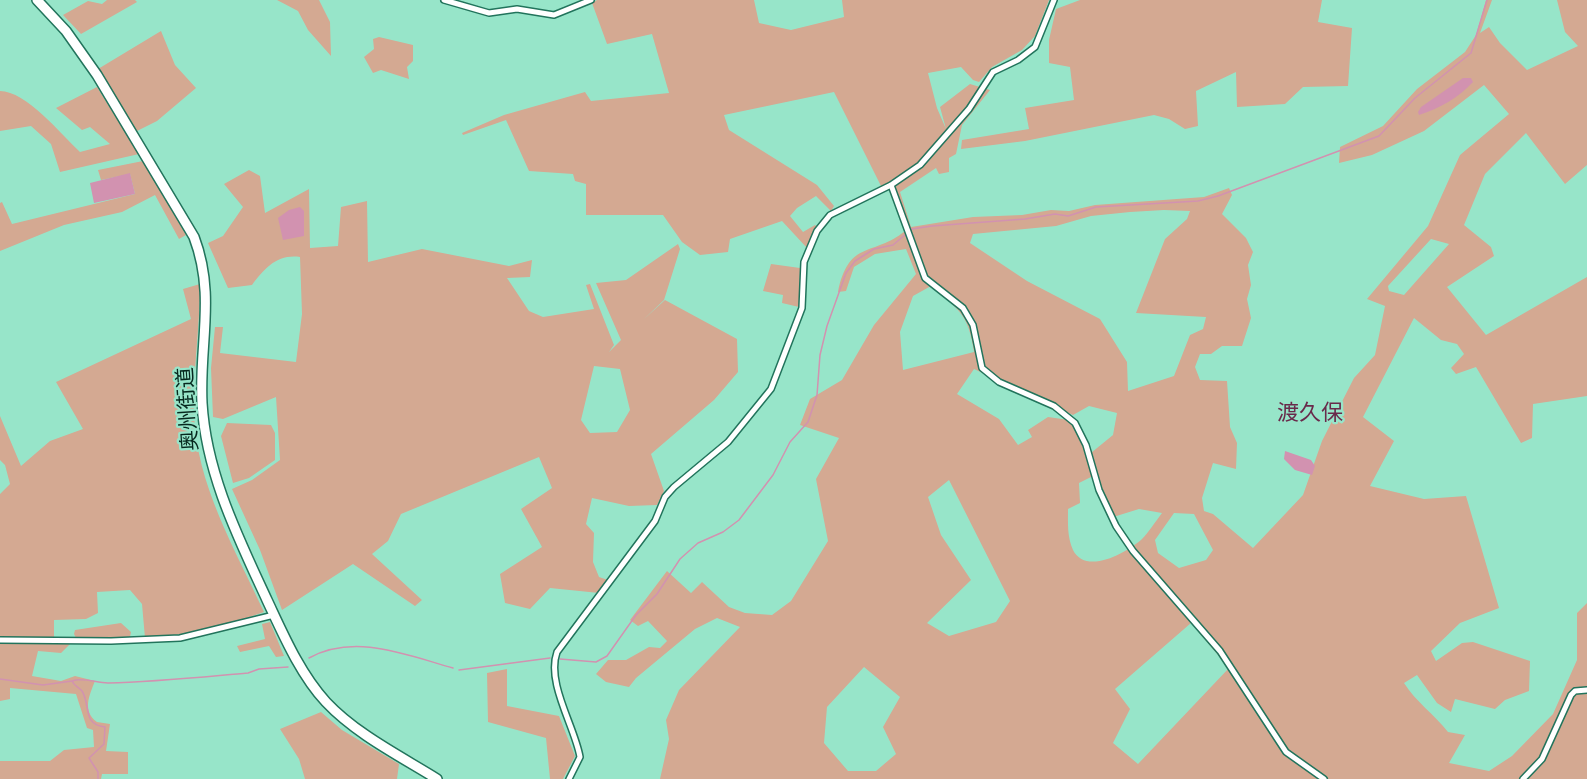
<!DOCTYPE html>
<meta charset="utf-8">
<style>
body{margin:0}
canvas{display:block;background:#97e5c9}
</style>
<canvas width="1587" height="779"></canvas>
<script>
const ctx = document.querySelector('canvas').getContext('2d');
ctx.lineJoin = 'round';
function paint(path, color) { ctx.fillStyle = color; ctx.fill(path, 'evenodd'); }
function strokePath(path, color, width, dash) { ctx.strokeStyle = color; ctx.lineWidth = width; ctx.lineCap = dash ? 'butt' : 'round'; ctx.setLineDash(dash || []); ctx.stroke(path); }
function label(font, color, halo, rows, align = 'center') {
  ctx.font = font + ' "Source Serif 4","Noto Sans JP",serif'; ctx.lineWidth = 4.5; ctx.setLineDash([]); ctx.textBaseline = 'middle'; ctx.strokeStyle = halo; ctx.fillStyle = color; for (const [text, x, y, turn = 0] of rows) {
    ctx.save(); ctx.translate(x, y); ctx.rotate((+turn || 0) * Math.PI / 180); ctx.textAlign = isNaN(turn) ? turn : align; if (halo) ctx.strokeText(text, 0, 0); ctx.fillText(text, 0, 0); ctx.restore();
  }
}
const green = new Path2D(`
 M107,0H135L137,2L81,34L63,15L88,1L102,4Z
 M277,0H319L330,22L331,56L308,30L298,11Z
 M597,0H754L759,23L791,30L844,17L842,0H1049L1035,36L1022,50L992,67L979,82L973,80L961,67L928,73L937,108L946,129L940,107L970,84L990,90L962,125L956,154L949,158V172L939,174L936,168L900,192L911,227L973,217L1022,215L1051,210L1069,211L1095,205L1204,197L1229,188L1232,195L1222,214L1246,238L1253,252L1248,265L1251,285L1247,299L1251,318L1242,346H1222L1211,354H1200L1195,367L1200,380L1227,381L1230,427L1237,443L1236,469L1213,463L1202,498L1204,511L1213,514L1253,548L1303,495L1322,441L1354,378L1375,355L1385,306L1367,299L1428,226L1460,155L1509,114L1484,85L1424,131L1372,155L1339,163L1340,147L1383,126L1417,89L1465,52L1476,35L1486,0H1492L1480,33L1489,27L1500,43L1527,70L1578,46L1565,32L1557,0H1587V165L1565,184L1526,133L1485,174L1464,225L1491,247L1494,256L1447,287L1486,335L1587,277V396L1533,404L1532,438L1521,443L1476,367L1456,374L1451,368L1464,354L1457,344L1441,340L1414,318L1363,417L1394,441L1370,486L1424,499L1466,496L1499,608L1460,623L1431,651L1436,661L1462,643L1473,642L1530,661L1529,691L1505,700L1495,709L1455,699L1451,712L1437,703L1417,675L1404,683C1416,702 1434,714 1448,732L1465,735L1449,763L1489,771L1512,756L1553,714L1577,660V613L1587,603V779H660L669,739L666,720L679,690L740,627L717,618L695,629L636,678L629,687L606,682L596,674L608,660H626L649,647L660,648L667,641L648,621L638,626L630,620L667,571L691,593L702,582L729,607L745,613L772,615L791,601L828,541L816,479L839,438L800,425L810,399L842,380L874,325L916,274L906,249L875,254L854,267L846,291L838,292C849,239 873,257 905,231L890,184L882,188L834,92L724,115L729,130L817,185L834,206L831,211L816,196L797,208L790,216L803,232L815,225L817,227L807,248L782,221L730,239L728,252L700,255L682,242L663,215H586V184L575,181L573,174L529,171L506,120L463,135L462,133L504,115L585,92L591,101L669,93L652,34L607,44L592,3ZM1164,210L1190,211L1187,219L1165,239L1136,313L1206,317L1203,329L1190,335L1174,376L1128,391L1127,362L1100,319L1027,281L970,243L973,234L1056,226L1091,216L1130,212ZM1431,239L1449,244L1404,295L1389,291L1388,286ZM931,286C959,310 968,313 974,352L903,370L900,332L913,296ZM974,369L1073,415L1089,406L1117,413L1113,435L1086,457L1079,435L1069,420L1048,417L1028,430L1032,437L1018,445L999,419L957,394ZM1093,476L1110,518L1139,509L1162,513C1155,522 1149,532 1142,539C1128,552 1086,576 1073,550C1067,537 1068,523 1068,509L1080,503L1079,483ZM949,480L1010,601L996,622L949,636L927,623L971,580L941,535L928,497ZM1174,513L1194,514L1213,550L1206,560L1179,568L1158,553L1155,540ZM1191,623L1229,668L1138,764L1113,743L1130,709L1115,689ZM864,667L900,697L883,727L896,754L876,771H848L824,743L827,707Z
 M1080,0H1322L1318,22L1352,28L1348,86L1303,87L1285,104L1237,107L1236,72L1196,91L1198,126L1185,129L1169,119L1154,115L1025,141L961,149L962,140L1029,129L1025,108L1074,100L1070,67L1049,63V40L1056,9Z
 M161,31L175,65L196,88L157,121L137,131L98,69Z
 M379,37L413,45V61L407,67L409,79L381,70L373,73L364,57L374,49L373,39Z
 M97,87L139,154L60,172L51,144L31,126L0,131V91C26,91 61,134 80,152L110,144L90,127L82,130L56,108Z
 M143,161L186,235L179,239L155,195L122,212L64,225L0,251V203L2,202L12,224L135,194L130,174L101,180L98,170Z
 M249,170L260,176L265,213L309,189L310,248L338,246L341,207L367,201L368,262L422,249L509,266L532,260L530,277L507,278L529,311L543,317L594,309L586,285L590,284L614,345L609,352L621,340L596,283L626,280L678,244L680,249L664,300L643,320L665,300L737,339L738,372L714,400L651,454L664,491L657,505L629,506L592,498L586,524L594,533L593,562L599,577L608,580L599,593L550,588L530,609L505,603L500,574L542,547L521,509L552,488L539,457L401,514L388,541L372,554L422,600L415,606L353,564L282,610L260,550L232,489L252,480L280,460L276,397L223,419L213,417L211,368L215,327H223L220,353L296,362L302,314L300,257C277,254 265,268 252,285L228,288L208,243L223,236L243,207L224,184ZM594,366L620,369L630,410L617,432L590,433L581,420Z
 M771,264L800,268L799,307L782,303L783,295L763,291Z
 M200,284C200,327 193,369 194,413C196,484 235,549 264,612C225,626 186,636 145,638L142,604L130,590L97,592L98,613L86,619L54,620V643L70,644L61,653L38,651L32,676L61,681L75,676L95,681C89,696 82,711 97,722L110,724L106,751L128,752V774H102L101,779H0V761H50L64,750L94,747L93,730L87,728L76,694L10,688V699L0,701V494L10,484L5,465L0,460V416L21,466L50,441L83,429L56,382L191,319L183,289Z
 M227,423L271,425L275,433V460L249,478L233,483L221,436Z
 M270,622L284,656L276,657L269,646L240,652L237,646L265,639L262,624Z
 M121,623L131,632L130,637L76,638L74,634L75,630Z
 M507,669V706L559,716L575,756L563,779H550L546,738L488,722L487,673Z
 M321,712L342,730L399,764L397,779H305L299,759L280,729Z`);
const water = new Path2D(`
 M1463,78H1471L1473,82C1458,98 1440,108 1419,115L1418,112L1421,107Z
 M130,173L135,194L94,203L90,183Z
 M300,207L304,211V236L283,240L278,218L289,210Z
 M1285,451L1311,460L1315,466L1312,475L1295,470L1284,459Z`);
const stream = new Path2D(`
 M309,658C355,633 406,655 453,668
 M560,659L596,662L607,656L636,615L657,594L680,559L698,543L723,532L739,520L773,475L790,442L808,422L817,395L820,355L827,326L846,273L855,261L874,249L893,245L912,229L932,226L1025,219L1055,214L1068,216L1096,207L1198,201L1218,196L1379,136L1415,98L1471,53L1487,0
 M459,670L550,658
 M0,679L43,685L72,681C74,686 79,687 82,691C91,705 82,725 105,727L104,744L89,758L98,772V779
 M72,681C84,677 96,683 108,683C155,682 202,677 248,673L259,669L288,667`);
const street = new Path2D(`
 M444,0L489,13L517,9L554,15L591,0
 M891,185L925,278L963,308L973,325L982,368L999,382L1054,406L1075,423L1086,445L1099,490L1116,526L1133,551L1220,651L1286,752L1324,779
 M0,640L111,641L180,638L274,615
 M569,779L580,757C575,727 546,683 557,652L655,521L665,497L674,487L728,442L771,389L802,308L804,262L817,231L830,215L891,185L920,165L969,109L993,72L1018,60L1035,47L1054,0
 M1523,779L1542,759L1571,695L1575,691L1587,690`);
const highway = new Path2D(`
 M37,0L66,31L97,75L194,237C216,295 199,344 202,403C206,473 238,537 267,600C283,634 300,674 326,702C356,734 400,756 437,779`);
const streetNames = [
 ["奥州街道",189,409,-94]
];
const neighbourhoodNames = [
 ["渡久保",1310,414]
];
paint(green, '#d4a992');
paint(water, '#d292b0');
strokePath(stream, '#d292b0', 1.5);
strokePath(street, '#22745c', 8);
strokePath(highway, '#22745c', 12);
strokePath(street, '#fff', 5);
strokePath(highway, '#fff', 9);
label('21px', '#06281e', '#97e5c9', streetNames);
label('22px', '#692a4b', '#97e5c9', neighbourhoodNames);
</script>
